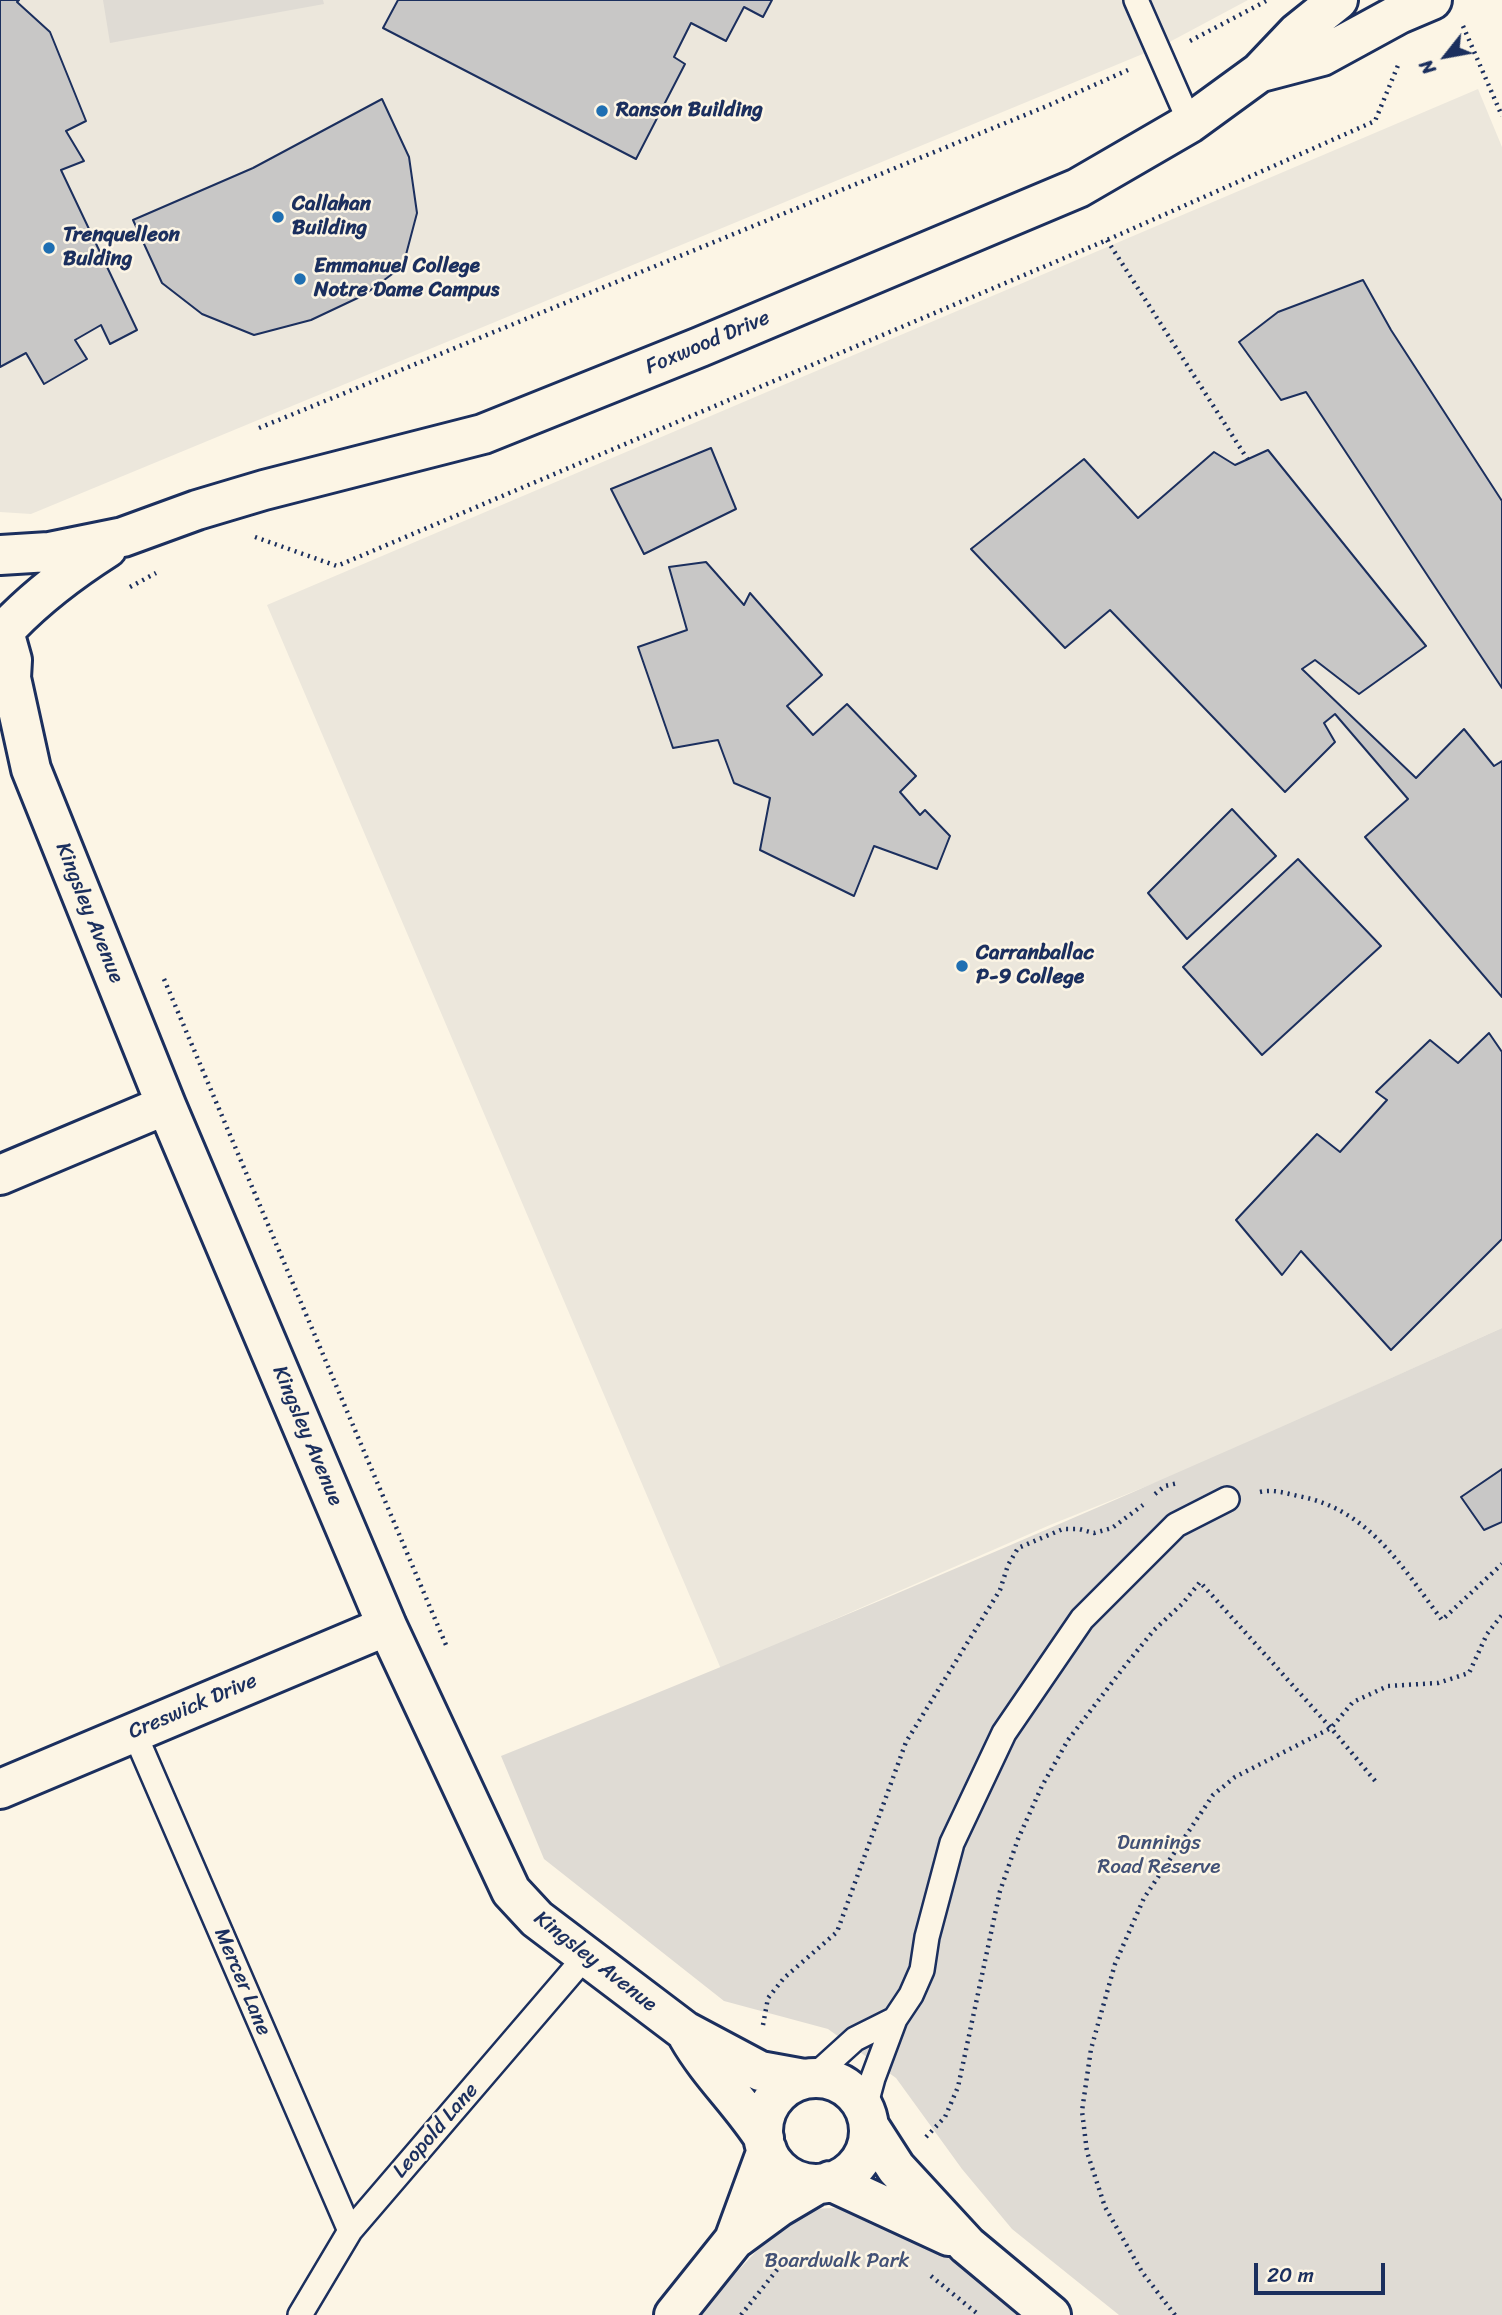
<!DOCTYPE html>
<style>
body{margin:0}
#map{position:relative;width:1502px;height:2315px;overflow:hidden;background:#fcf5e5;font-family:Sriracha,sans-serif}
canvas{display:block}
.north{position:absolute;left:1411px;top:21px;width:70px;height:70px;-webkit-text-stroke:5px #fcf5e5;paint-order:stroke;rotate:239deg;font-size:19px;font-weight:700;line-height:28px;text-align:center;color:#1b2f5e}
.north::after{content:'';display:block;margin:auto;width:24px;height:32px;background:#1b2f5e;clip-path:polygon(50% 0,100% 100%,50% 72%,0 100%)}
.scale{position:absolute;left:1254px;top:2263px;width:131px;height:32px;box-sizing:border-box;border:4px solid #1b2f5e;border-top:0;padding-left:9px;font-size:21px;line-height:24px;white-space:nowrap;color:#1b2f5e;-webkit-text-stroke:5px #fcf5e5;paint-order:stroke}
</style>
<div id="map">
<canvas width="1502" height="2315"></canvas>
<div class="north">N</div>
<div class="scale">20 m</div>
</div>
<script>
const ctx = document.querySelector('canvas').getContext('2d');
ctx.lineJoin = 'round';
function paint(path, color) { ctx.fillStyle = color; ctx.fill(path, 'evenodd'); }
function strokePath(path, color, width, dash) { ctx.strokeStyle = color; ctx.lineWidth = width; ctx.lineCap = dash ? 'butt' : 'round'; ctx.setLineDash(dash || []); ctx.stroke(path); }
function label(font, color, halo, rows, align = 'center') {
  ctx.font = font + ' Sriracha,sans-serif'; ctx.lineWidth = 5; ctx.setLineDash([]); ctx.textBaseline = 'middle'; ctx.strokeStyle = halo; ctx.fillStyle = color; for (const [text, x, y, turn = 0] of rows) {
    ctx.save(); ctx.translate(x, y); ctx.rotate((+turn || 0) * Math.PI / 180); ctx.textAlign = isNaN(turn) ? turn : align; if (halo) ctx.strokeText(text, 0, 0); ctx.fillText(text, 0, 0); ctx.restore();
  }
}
const built = new Path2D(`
 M0,0H1248L1162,46L31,514L0,512Z
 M1478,89L1502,147V1328L1197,1466L1050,1525L721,1669L267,605Z`);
const green = new Path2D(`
 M103,0H323L324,4L110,43Z
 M1502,1328V2315H1119L1012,2229L962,2169L896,2078L828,2029L724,2001L544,1859L501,1756C838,1622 1171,1478 1502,1328Z
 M833,2208L854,2210L934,2240L1021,2315H697L775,2231L810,2209Z`);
const building = new Path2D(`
 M0,0H19L17,2L50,32L86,121L66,131L84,161L61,170L137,330L110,344L101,325L75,340L87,359L44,384L26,353L0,367Z
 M398,0H772L763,17L744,7L726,41L691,23L674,57L685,64L636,159L383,28Z
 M382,99L409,157L417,213L403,266L364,295L311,320L254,335L202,314L162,283L133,220L253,168Z
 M1363,280L1391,330L1502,501V688L1306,392L1281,400L1239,342L1278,312Z
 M711,448L736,509L644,554L611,489Z
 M1268,450L1426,646L1359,694L1315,660L1302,669L1416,778L1464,729L1494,766L1502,761V997L1365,837L1408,799L1335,714L1324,723L1335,742L1285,792L1110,610L1065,648L971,549L1084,459L1138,518L1214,452L1235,465Z
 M706,562L744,605L750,593L822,675L787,706L813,735L847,704L916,776L900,792L920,815L925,810L950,836L937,869L874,846L854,896L760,850L770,798L734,783L718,740L673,748L638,647L687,630L669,567Z
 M1232,809L1276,856L1187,939L1148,893Z
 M1298,859L1381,946L1262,1055L1183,967Z
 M1489,1033L1502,1052V1239L1391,1350L1301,1251L1282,1275L1236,1220L1317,1134L1340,1152L1387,1100L1376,1092L1430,1040L1458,1063Z
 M1502,1469V1522L1484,1530L1461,1497Z`);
const path = new Path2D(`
 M1463,26L1502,116
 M1190,41L1266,1
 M1107,240L1248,460
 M259,428L1047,106L1128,70
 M255,537L337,566L1107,240L1375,121L1399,63
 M130,587L156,573
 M164,979L446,1645
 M1260,1492C1273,1489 1285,1493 1298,1496C1369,1509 1402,1567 1442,1620L1502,1564
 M1155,1494L1165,1486L1178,1483
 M763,2025L768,1998L784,1978L837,1932L906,1742L1000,1590L1008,1565L1018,1548L1063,1529H1079L1094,1533L1112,1528L1143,1505
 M926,2137L945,2117L958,2087L1000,1891L1018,1839L1042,1786L1068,1740L1124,1667L1154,1630L1183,1603L1200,1582L1331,1728L1376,1782
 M931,2276L979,2315
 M741,2315L788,2256
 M1175,2315L1142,2272L1105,2207L1087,2152L1082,2111L1091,2049L1115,1964L1144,1898L1213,1795L1235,1777L1331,1728L1353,1702L1388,1686L1438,1683L1469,1673L1487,1634L1502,1615`);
const lane = new Path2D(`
 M1136,0L1190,123
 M134,1732L350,2231
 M812,2078L855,2039L895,2019
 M864,2111L873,2078L895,2019L911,1995L922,1970L927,1937L952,1843L1004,1733L1082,1619L1176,1525L1227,1499
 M300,2315L350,2231L585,1957`);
const street = new Path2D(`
 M1261,72L1322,56L1399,14L1432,0
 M0,555L49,552L123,537L197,510L264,490L483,434L700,347L1078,188L1190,123L1260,72L1297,33L1338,0
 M10,625C40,594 71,571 107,548
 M5,635L12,660L11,678L31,769L166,1105L387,1626L511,1891L537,1919L685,2031L760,2071L804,2079
 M0,1175L166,1105
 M0,1789L387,1626
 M688,2036C709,2073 741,2102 764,2138
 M763 2131a53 53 0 1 1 106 0a53 53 0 1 1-106 0Z
 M869,2126L896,2168L967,2245L1051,2315
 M830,2181L949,2236
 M734,2240L767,2150
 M674,2315L734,2240L779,2207L818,2184`);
const markers = [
 [602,111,7,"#1f6fb2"],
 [278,217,7,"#1f6fb2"],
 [49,248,7,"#1f6fb2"],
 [300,279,7,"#1f6fb2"],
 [962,966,7,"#1f6fb2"]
];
const poiNames = [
 ["Ranson Building",616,111],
 ["Callahan",292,205],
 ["Building",292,229],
 ["Trenquelleon",63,236],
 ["Bulding",63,260],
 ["Emmanuel College",314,267],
 ["Notre Dame Campus",314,291],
 ["Carranballac",976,954],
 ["P-9 College",976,978]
];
const streetNames = [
 ["Foxwood Drive",708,343,-23],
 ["Kingsley Avenue",89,913,68],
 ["Kingsley Avenue",307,1436,67],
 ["Creswick Drive",193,1707,-23],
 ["Kingsley Avenue",595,1962,38],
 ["Mercer Lane",242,1982,67],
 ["Leopold Lane",436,2131,-49]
];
const parkNames = [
 ["Dunnings",1159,1844],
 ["Road Reserve",1159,1868],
 ["Boardwalk Park",837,2262]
];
paint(built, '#ece7dc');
paint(green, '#dfdbd4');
paint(building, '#c8c7c6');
strokePath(building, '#1b2f5e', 2);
strokePath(lane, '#1b2f5e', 28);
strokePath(street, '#1b2f5e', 44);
strokePath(path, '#1b2f5e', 4.5, [2, 5]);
strokePath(lane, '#fcf5e5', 23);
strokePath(street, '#fcf5e5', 38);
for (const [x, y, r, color] of markers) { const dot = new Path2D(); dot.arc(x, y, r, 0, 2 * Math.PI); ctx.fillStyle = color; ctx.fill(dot); strokePath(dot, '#fcf5e5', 2.5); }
label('bold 21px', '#1b2f5e', '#fcf5e5', poiNames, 'left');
label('21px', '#1b2f5e', '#fcf5e5', streetNames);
label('21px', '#425176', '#fcf5e5', parkNames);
</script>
